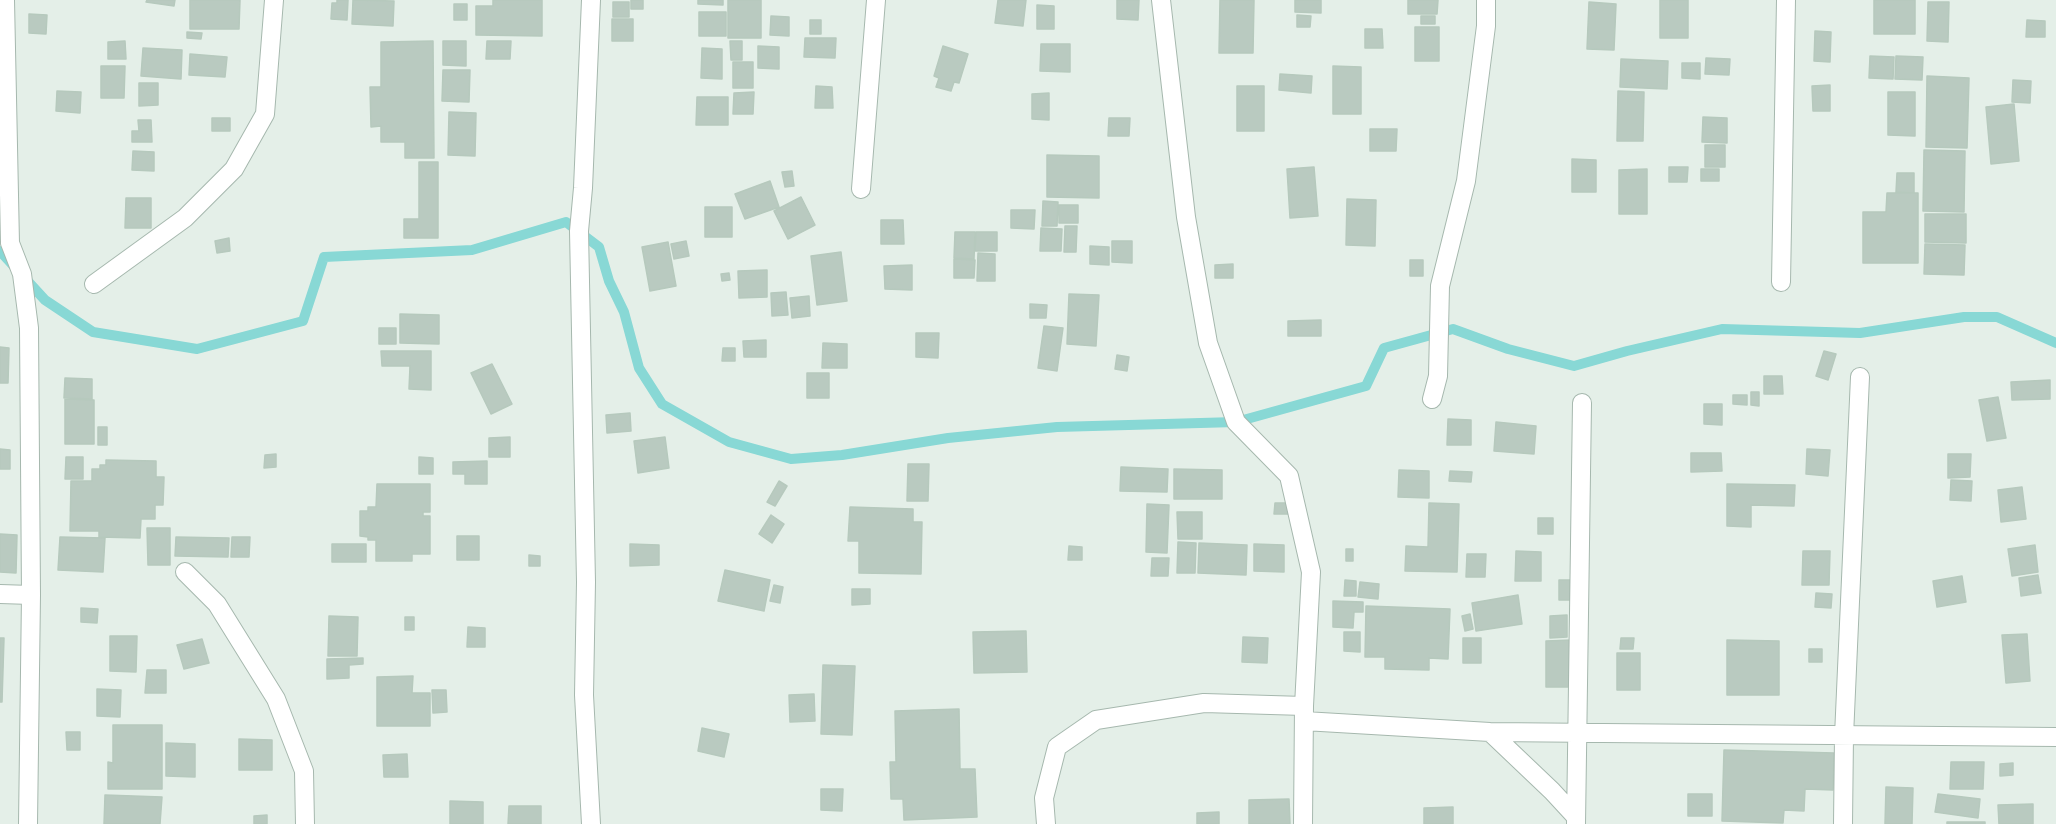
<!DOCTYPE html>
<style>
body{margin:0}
canvas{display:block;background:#e4efe8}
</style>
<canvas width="2056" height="824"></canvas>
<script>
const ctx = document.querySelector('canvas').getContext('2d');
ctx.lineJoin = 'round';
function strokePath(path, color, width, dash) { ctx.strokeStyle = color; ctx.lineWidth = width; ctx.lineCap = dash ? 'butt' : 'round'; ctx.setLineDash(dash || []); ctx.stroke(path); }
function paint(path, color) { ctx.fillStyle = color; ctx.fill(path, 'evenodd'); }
const stream = new Path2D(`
 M0,251L45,300L93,332L197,349L303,321L324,257L472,250L566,222L599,247L609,281L624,312L639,368L662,404L729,442L791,459L842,455L948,438L1057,427L1236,422L1366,386L1384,348L1453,329L1508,349L1574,366L1627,351L1722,329L1860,333L1964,317H1997L2056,343`);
const building = new Path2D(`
 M147,0H175L174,6L146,2Z
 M190,0H240L239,29H190Z
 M337,0H348L347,20L331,19L332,3H337Z
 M353,0L394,1L393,26L352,24Z
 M493,0H542V36L476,35V6H493Z
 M631,0H643V9H631Z
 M698,0H723V5L698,4Z
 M728,0H761V38H728Z
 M998,0H1026L1023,26L995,23Z
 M1117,0H1139L1138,20L1117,19Z
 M1220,0H1254L1253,53H1219Z
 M1295,0H1321V13L1295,12Z
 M1408,0H1438L1437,14H1408Z
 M1660,0H1688V38H1660Z
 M1874,0H1915V34H1874Z
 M613,2H629V17H613Z
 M1589,2L1616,4L1614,50L1587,49Z
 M1928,2H1949L1948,42L1927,41Z
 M454,4H467V20H454Z
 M1037,5L1054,6V29H1037Z
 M699,12H726V36H699Z
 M29,14L47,15L46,34L29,33Z
 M1297,15L1311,16L1310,27H1297Z
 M771,16L789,17V36L770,35Z
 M1421,16H1435V24H1421Z
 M612,19H633V41H612Z
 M810,20H821V34H810Z
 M2027,20L2045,21V37H2026Z
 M1415,27H1439V61H1415Z
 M1365,29H1382L1383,48H1365Z
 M1815,31L1831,32L1830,62L1814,61Z
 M187,32L202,33L201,39L187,38Z
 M805,38H836L835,58L804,57Z
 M125,41L126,59H108V42Z
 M433,41L434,158H405V142H381V126L371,127L370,87H381V42Z
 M443,41H466V66L443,65Z
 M487,41H511L510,59H486Z
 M730,41H742V60H731Z
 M1041,44H1070V72L1040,71Z
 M758,46L779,47V69L758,68Z
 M943,46L968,54L959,83L954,82L951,91L936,87L939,78L934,76Z
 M143,48L182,50L181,79L141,76Z
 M702,48L722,49V79L701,78Z
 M190,54L227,57L225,77L189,75Z
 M1870,56L1894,57L1893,79L1869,78Z
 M1896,56L1923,57L1922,80L1895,79Z
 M1706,58L1730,59L1729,75L1705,74Z
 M1621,59L1668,61L1667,89L1620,87Z
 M733,62H753V88H733Z
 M1682,63H1700V79L1682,78Z
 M101,66H125L124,98H101Z
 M1333,66L1361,67V114H1333Z
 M443,70H470L469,102L442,101Z
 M1280,74L1312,76L1311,93L1279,90Z
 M1927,76L1969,78L1967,148L1926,147Z
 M2013,80L2031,81L2030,103L2012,102Z
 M139,83H158V105L139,106Z
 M1830,85V111H1813L1812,86Z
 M816,86L832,87L833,108H815Z
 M1237,86H1264V131H1237Z
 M57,91L81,92L80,113L56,111Z
 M1618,91L1644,92L1643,141H1617Z
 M754,92L753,114H733L734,93Z
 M1888,92H1915V136L1888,135Z
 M1049,93V120L1032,119V94Z
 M697,97H728V125H696Z
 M2014,104L2019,161L1991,164L1986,107Z
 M449,112L476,113L475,156L448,155Z
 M1703,117L1727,118V143L1702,142Z
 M212,118H230V131H212Z
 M1109,118H1130L1129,136H1108Z
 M138,120H151L152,142H132V131H139Z
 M1370,129H1397L1396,151H1370Z
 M1705,145H1725V167H1705Z
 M1924,150L1965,151L1964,212L1923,211Z
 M133,151L154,152V171L132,170Z
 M1047,155L1099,156V198L1047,197Z
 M1572,159L1596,160V192H1572Z
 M419,162H438V238H404V219H419Z
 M1314,167L1318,216L1290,218L1287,169Z
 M1669,167H1688L1687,182H1669Z
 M1647,169V214H1619V170Z
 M1701,169H1719V181H1701Z
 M792,171L794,186L785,187L782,172Z
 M1897,173H1914V193L1896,192Z
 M770,181L779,207L745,219L735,194Z
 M1887,193H1918V263H1863V212H1886Z
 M801,197L815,225L788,239L774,211Z
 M126,198H151V228H125Z
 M1347,199L1376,200L1375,246L1346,245Z
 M1043,201L1058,202L1057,226H1042Z
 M1059,205H1078V223H1059Z
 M705,207H732V237H705Z
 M1011,210H1035L1034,229L1011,228Z
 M1925,214H1966V243L1925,242Z
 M881,220H903L904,244H881Z
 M1065,226H1077L1076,252H1064Z
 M1041,228L1062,229L1061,251H1040Z
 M955,232H975L974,259L954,258Z
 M976,232H997V251H975Z
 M229,238L230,251L217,253L215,241Z
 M686,241L689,256L674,259L671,244Z
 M1112,241H1132V263L1112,262Z
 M668,242L676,286L650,291L642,247Z
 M1925,244L1965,245L1964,275L1924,274Z
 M1090,246L1109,247V265L1090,264Z
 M841,252L847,301L817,305L811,256Z
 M978,253L995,254V281H977Z
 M954,259L975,260L974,278H954Z
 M1410,260H1423V276H1410Z
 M1233,264V278H1215V265Z
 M912,265V290L885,289L884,266Z
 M767,270V297L739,298L738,271Z
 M729,273L730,280L722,281L721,274Z
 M786,292L788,315L772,316L771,293Z
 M1069,294L1099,295L1096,346L1067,344Z
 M809,296L810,316L792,318L790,298Z
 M1030,304L1047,305L1046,318H1030Z
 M400,314L439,315V344L400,343Z
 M1321,320V336H1288V321Z
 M1044,326L1063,328L1057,371L1038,368Z
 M379,328H396V344H379Z
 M916,333H939L938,358L916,357Z
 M766,340V357H744L743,341Z
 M823,343L847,344V368H822Z
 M0,347L9,348L8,383H0Z
 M723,348H735V361H722Z
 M381,351H431V390L409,389L410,366H382Z
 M1824,351L1836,354L1828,380L1816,376Z
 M1117,355L1129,357L1127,371L1115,369Z
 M492,364L512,404L491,414L471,373Z
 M807,373H829V398H807Z
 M1764,376H1782L1783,394H1764Z
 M65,378L92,379V399L64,398Z
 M2050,380V399L2012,400L2011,382Z
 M1751,392H1759V406L1751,405Z
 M1733,395H1747V405L1733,404Z
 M1998,397L2006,438L1987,441L1979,400Z
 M65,399L94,400V444H65Z
 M1704,404H1722V425L1704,424Z
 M630,413L631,431L607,433L606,415Z
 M1448,419L1471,420V445H1447Z
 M1496,422L1536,426L1534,454L1494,451Z
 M98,427H107V445H98Z
 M510,437V457H489V438Z
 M665,437L669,468L638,473L634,441Z
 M0,449L10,450V469H0Z
 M1807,449L1830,450L1828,476L1806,474Z
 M1691,453H1721L1722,471L1691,472Z
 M276,454V467L264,468L265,455Z
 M1948,454H1971L1970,477L1948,478Z
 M66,457H83V479H65Z
 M419,457L433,458V474H419Z
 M106,460L156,461V477H164L163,505H155V519H141L140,538L99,537V531H70L71,481H92V469H100V465H106Z
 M487,461V484H465V474H453V462Z
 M908,464H929L928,501H907Z
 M1121,467L1168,469L1167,492L1120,491Z
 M1174,469L1222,470V499H1174Z
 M1399,470L1429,471V498L1398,497Z
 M1450,471L1472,472L1471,482L1449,481Z
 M1951,480L1972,481L1971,501L1950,500Z
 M779,481L787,486L775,506L767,502Z
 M377,484H430V512H423V516H430V554H412V561H376V540H368V537L360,536V511H368V507H376Z
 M1727,484L1795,485L1794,506L1751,505V527L1727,526Z
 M2022,487L2026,519L2001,522L1998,490Z
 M1275,503H1288V514H1274Z
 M1429,503L1459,504L1457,572L1405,571L1406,546L1428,547Z
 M1147,504L1169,505L1167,553L1146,552Z
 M850,507L913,509V522H922L921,574L859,573V541H848Z
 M1177,512H1202V539H1178Z
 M771,515L784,524L772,543L759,534Z
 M1538,518H1553V534H1538Z
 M147,528H170V565H148Z
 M0,534L17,535L16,573L0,572Z
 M457,536H479V560H457Z
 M60,537L105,538L103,572L58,570Z
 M176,537L229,538L228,557L175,556Z
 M232,537H250L249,557H231Z
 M1178,542L1196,543L1195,573H1177Z
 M1199,543L1247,545L1246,575L1198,573Z
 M332,544H366V562H332Z
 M630,544L659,545V565L630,566Z
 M1254,544L1284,545V572L1254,571Z
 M2035,545L2038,572L2012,576L2008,549Z
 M1069,546L1082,547V560H1068Z
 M1346,549H1353V561H1346Z
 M1516,551L1541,552V581H1515Z
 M1803,551H1830L1829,585H1802Z
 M1467,554H1486L1485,577H1466Z
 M529,555L540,556V566H529Z
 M1152,558H1169L1168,576H1151Z
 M725,570L770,580L764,611L718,601Z
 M2038,575L2041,593L2021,596L2019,578Z
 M1962,576L1966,602L1937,607L1933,581Z
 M1345,580L1356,581V596H1344Z
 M1559,580H1570L1571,600H1559Z
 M1360,582L1379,584L1378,599L1358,597Z
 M774,585L783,587L780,603L770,601Z
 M852,589H870V604L852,605Z
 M1816,593L1832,594L1831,608L1815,607Z
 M1518,595L1522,624L1476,631L1472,603Z
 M1333,601L1363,602V612H1354L1353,628L1333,627Z
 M1366,606L1450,609L1448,659L1429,658V670L1385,669V657H1365Z
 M81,608L98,609L97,623L81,622Z
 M1470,614L1473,629L1465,631L1462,616Z
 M1567,615V637L1550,638V616Z
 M329,616L358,617L357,656H328Z
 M405,617H414V630H405Z
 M468,627L485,628V647H467Z
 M1026,631L1027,672L974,673L973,632Z
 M1344,632H1360V652L1344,651Z
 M2027,634L2030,681L2006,683L2002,635Z
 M110,636H137L136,672L110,671Z
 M1243,637L1268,638L1267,663L1242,662Z
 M0,638H4L2,702H0Z
 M1463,638H1481V663H1463Z
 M1621,638H1634L1633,649H1620Z
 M202,639L209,663L184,669L177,645Z
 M1572,640V687H1546V641Z
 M1727,640L1779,641V695H1727Z
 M1809,649H1822V662H1809Z
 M1617,653H1640V690H1617Z
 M363,658V664L349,665V678L327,679V659Z
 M823,665L855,666L852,735L821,734Z
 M147,670H166V693H145Z
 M413,676L412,693H430V726H377V677Z
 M97,689L121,690L120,717L97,716Z
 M432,690H446L447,712L433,713Z
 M814,694L815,721L790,722L789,695Z
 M959,709L960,769H975L977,817L904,820L903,799H891L890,762H896L895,711Z
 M113,725H162V789H108V762L113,763Z
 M702,728L729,734L724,757L698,751Z
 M66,732H80V750H67Z
 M239,739L272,740V770H239Z
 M166,743L195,744V777L166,776Z
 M1724,750L1834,753L1833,790L1805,789L1804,811L1784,810L1783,823L1722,821Z
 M407,754L408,777H384L383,755Z
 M1951,762H1984L1983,789H1950Z
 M2013,763V775L2000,776V764Z
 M1886,787L1913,788L1912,824H1885Z
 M821,789H843L842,811L821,810Z
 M1688,794H1712V816H1688Z
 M1938,794L1980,799L1978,818L1935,812Z
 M105,795L162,797L160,824H104Z
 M1289,799L1290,824H1249V800Z
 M450,801L483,802V824H450Z
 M2033,804V824H1999L1998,805Z
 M509,806H541V824H508Z
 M1453,807V824H1424V808Z
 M1219,812V824H1197V813Z
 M267,815V824H254V816Z
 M1947,822H1985V824H1947Z`);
const minor = new Path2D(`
 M5,0L10,243L22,274L29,328L31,595L28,824
 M591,0L583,188L579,231L586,582L584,695L591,824
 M1161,0L1186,217L1208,343L1236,422L1289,476L1311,572L1304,706L1303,824
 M861,189L876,0
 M1781,282L1786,0
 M94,284L185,218L234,169L265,114L274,0
 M1432,399L1438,376L1440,286L1466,181L1486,26V0
 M185,572L217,604L276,699L304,771L305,824
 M0,594L31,595
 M1304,721L1490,732L2056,737
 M1490,732L1552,791L1576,817
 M1046,824L1044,798L1057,747L1096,720L1204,703L1304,706
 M1576,824L1582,403
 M1843,824L1844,736L1860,377`);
strokePath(stream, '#88d8d5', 10);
paint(building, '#b9cac0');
strokePath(building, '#b6c9bd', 1.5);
strokePath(minor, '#a6b8ae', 20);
strokePath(minor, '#fff', 18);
</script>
